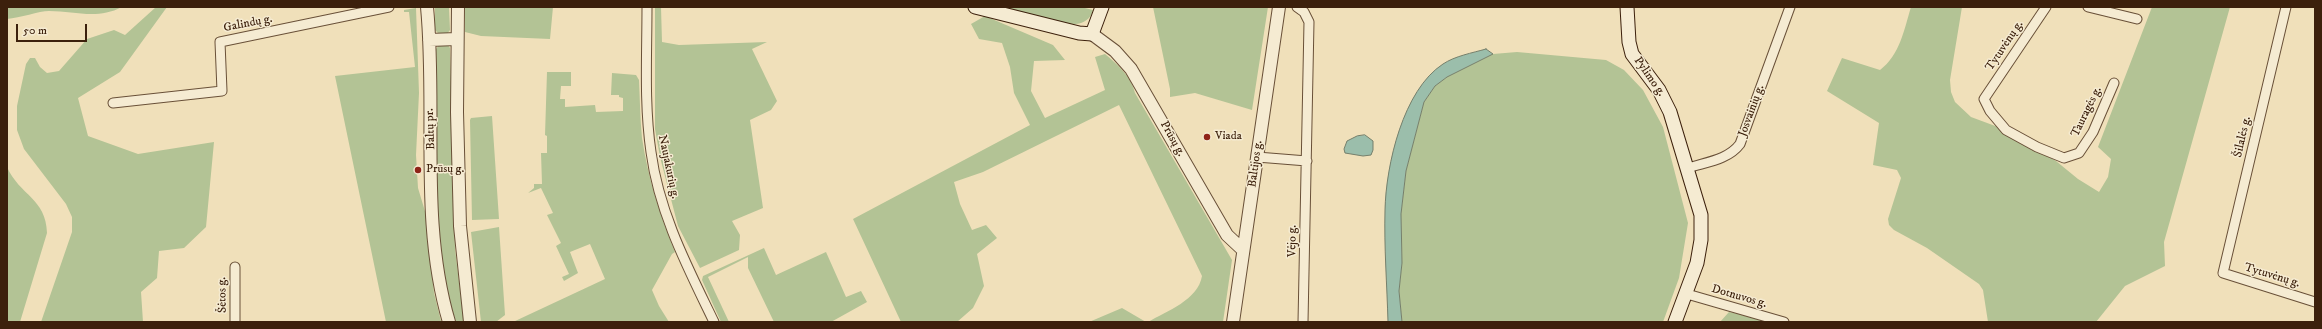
<!DOCTYPE html>
<meta charset="utf-8">
<style>
body{margin:0}
#map{position:relative;width:2322px;height:329px;overflow:hidden;background:#f0e0ba;font-family:"IM FELL DW Pica",serif}
canvas{display:block}
.frame{position:absolute;inset:0;border:8px solid #3c200c;pointer-events:none}
.scale{position:absolute;left:16px;top:24px;width:71px;height:18px;box-sizing:border-box;border:2px solid #3c200c;border-top:0;padding-left:5px;font-size:12px;line-height:14px;white-space:nowrap;color:#3c200c;-webkit-text-stroke:3px #f5ebd2;paint-order:stroke}
</style>
<div id="map">
<canvas width="2322" height="329"></canvas>
<div class="frame"></div>
<div class="scale">50 m</div>
</div>
<script>
const ctx = document.querySelector('canvas').getContext('2d');
ctx.lineJoin = 'round';
function paint(path, color) { ctx.fillStyle = color; ctx.fill(path, 'evenodd'); }
function strokePath(path, color, width, dash) { ctx.strokeStyle = color; ctx.lineWidth = width; ctx.lineCap = dash ? 'butt' : 'round'; ctx.setLineDash(dash || []); ctx.stroke(path); }
function label(font, color, halo, rows, align = 'center') {
  ctx.font = font + ' "IM FELL DW Pica",serif'; ctx.lineWidth = 3; ctx.setLineDash([]); ctx.textBaseline = 'middle'; ctx.strokeStyle = halo; ctx.fillStyle = color; for (const [text, x, y, turn = 0] of rows) {
    ctx.save(); ctx.translate(x, y); ctx.rotate((+turn || 0) * Math.PI / 180); ctx.textAlign = isNaN(turn) ? turn : align; if (halo) ctx.strokeText(text, 0, 0); ctx.fillText(text, 0, 0); ctx.restore();
  }
}
const green = new Path2D(`
 M7,7H122C97,20 75,11 49,11C39,11 20,18 7,19Z
 M156,7H167L120,72L78,98L88,136L138,154L214,142L206,227L184,248L159,251L157,278L141,292L143,322H41L72,232V217L66,204L24,149L17,130V106L26,64L30,58H35L40,67L47,73L59,71L87,39L114,30L125,35Z
 M435,7H449L450,30L447,34H439L435,30Z
 M465,7H553L550,39L481,36L465,32Z
 M655,7H661L662,42L679,45L767,42L752,49L777,101L771,110L750,120L763,208L732,221L740,235L739,250L700,268L678,226L660,157L655,129Z
 M1004,7H1081L1093,10C1092,18 1083,24 1075,24C1054,24 1025,12 1004,7Z
 M1153,7H1268L1252,110L1195,93L1170,97V89Z
 M1911,7H1962L1950,80L1951,92L1955,102L1971,117L2006,130L2056,161L2078,179L2099,192L2108,177L2111,159L2098,147L2152,7H2230L2164,242L2165,266L2125,286L2096,322H1988L1983,290L1979,284L1927,248L1894,230L1889,225L1888,219L1901,178L1897,170L1873,165L1879,123L1827,91L1842,58L1880,70C1900,55 1904,30 1911,7Z
 M416,8L419,93L416,155L418,188L427,218L434,293L441,321L386,322L335,76L415,67L409,12H404V10Z
 M985,16L1053,45L1065,60L1034,61L1031,91L1045,118L1105,90L1095,57L1105,54C1117,64 1131,76 1135,93L1232,260L1223,322H1148C1167,311 1198,300 1202,276L1119,105L983,172L954,182L960,204L972,230L986,225L997,238L977,254L984,286L973,308L957,322H901L853,219L1030,125L1014,93L1010,67L1002,43L979,39L971,24Z
 M439,45H448L450,48L455,249L464,322H456C428,238 439,137 436,49Z
 M1517,52L1606,60L1624,70L1643,90L1663,127L1688,223L1679,278L1663,322H1402L1399,291L1402,263L1401,214L1406,171L1424,102L1435,86L1447,77L1493,54Z
 M547,72H571V86H561L560,99H565V107L595,105L596,112L623,111V98L619,97V95H611L612,73L636,75L639,80C640,99 640,119 642,138C648,178 660,215 675,252L672,254L652,290L659,306L669,322H513L605,279L590,244L570,252L578,273L564,281L562,277L569,274L556,246L561,243L547,215L553,213L541,188L528,193L534,188V184H542L541,153H547V136L545,135Z
 M492,116L499,219L472,220L470,120L471,118Z
 M7,167C20,196 46,198 47,233L20,322H7Z
 M499,227L505,315L496,322H481L471,232Z
 M764,248L776,275L826,252L846,297L861,291L867,302L831,322H774L748,268V257L708,277L729,322H721L702,280L703,276Z
 M1122,308L1146,322H1089Z
 M1729,312L1734,313L1768,322H1720Z`);
const water = new Path2D(`
 M1486,49L1493,54L1447,77L1435,86L1424,102L1406,171L1401,214L1402,263L1399,291L1402,322H1388C1387,285 1384,247 1385,210C1386,165 1403,90 1443,64C1455,56 1472,53 1486,49Z
 M1365,135L1373,141V150L1371,155L1363,156L1345,153L1344,149L1347,141L1357,136Z`);
const minor = new Path2D(`
 M647,7C647,55 644,104 651,152C659,213 688,268 714,322
 M1297,7L1304,12L1309,22L1303,322
 M2046,7L1984,99L1990,111L2006,130L2037,147L2064,158L2079,153L2093,132L2114,83
 M2088,7L2137,19
 M2286,7L2223,273L2315,302
 M113,103L222,91L220,42L389,7
 M1257,157L1307,161
 M1688,168C1706,162 1728,160 1740,144L1790,7
 M235,267V322
 M1687,294L1784,322`);
const tertiary = new Path2D(`
 M427,7C437,111 419,221 449,322
 M458,7L457,112L460,226L470,322
 M1092,34L1115,51L1131,69L1227,235L1243,250
 M429,40L457,39
 M1233,322L1279,7`);
const secondary = new Path2D(`
 M975,7L1079,33L1092,34L1102,7
 M1627,7L1629,42L1632,54L1659,90L1670,112L1701,215V240L1697,263L1675,322`);
const markers = [
 [1207,137,4,"#8f2418"],
 [418,170,4,"#8f2418"]
];
const streetNames = [
 ["Galindų g.",248,24,-11],
 ["Tytuvėnų g.",2005,46,-56],
 ["Pylimo g.",1649,77,55],
 ["Josvainių g.",1752,111,-70],
 ["Tauragės g.",2087,112,-64],
 ["Baltų pr.",431,129,-92],
 ["Šilalės g.",2243,137,-77],
 ["Prūsų g.",1172,139,61],
 ["Baltijos g.",1256,164,-82],
 ["Naujakurių g.",668,167,78],
 ["Vėjo g.",1293,241,-89],
 ["Tytuvėnų g.",2272,276,17],
 ["Šėtos g.",223,295,-91],
 ["Dotnuvos g.",1739,297,16]
];
const poiNames = [
 ["Viada",1215,137],
 ["Prūsų g.",426,170]
];
paint(green, '#b3c395');
paint(water, '#9bbeab');
strokePath(water, '#757f6b', 1);
strokePath(minor, '#695038', 11);
strokePath(tertiary, '#695038', 14);
strokePath(secondary, '#3c200c', 15);
strokePath(minor, '#f5ebd2', 9);
strokePath(tertiary, '#f5ebd2', 12);
strokePath(secondary, '#f5ebd2', 13);
for (const [x, y, r, color] of markers) { const dot = new Path2D(); dot.arc(x, y, r, 0, 2 * Math.PI); ctx.fillStyle = color; ctx.fill(dot); strokePath(dot, '#f5ebd2', 1.5); }
label('12px', '#3c200c', '#f5ebd2', streetNames);
label('12px', '#3c200c', '#f5ebd2', poiNames, 'left');
</script>
